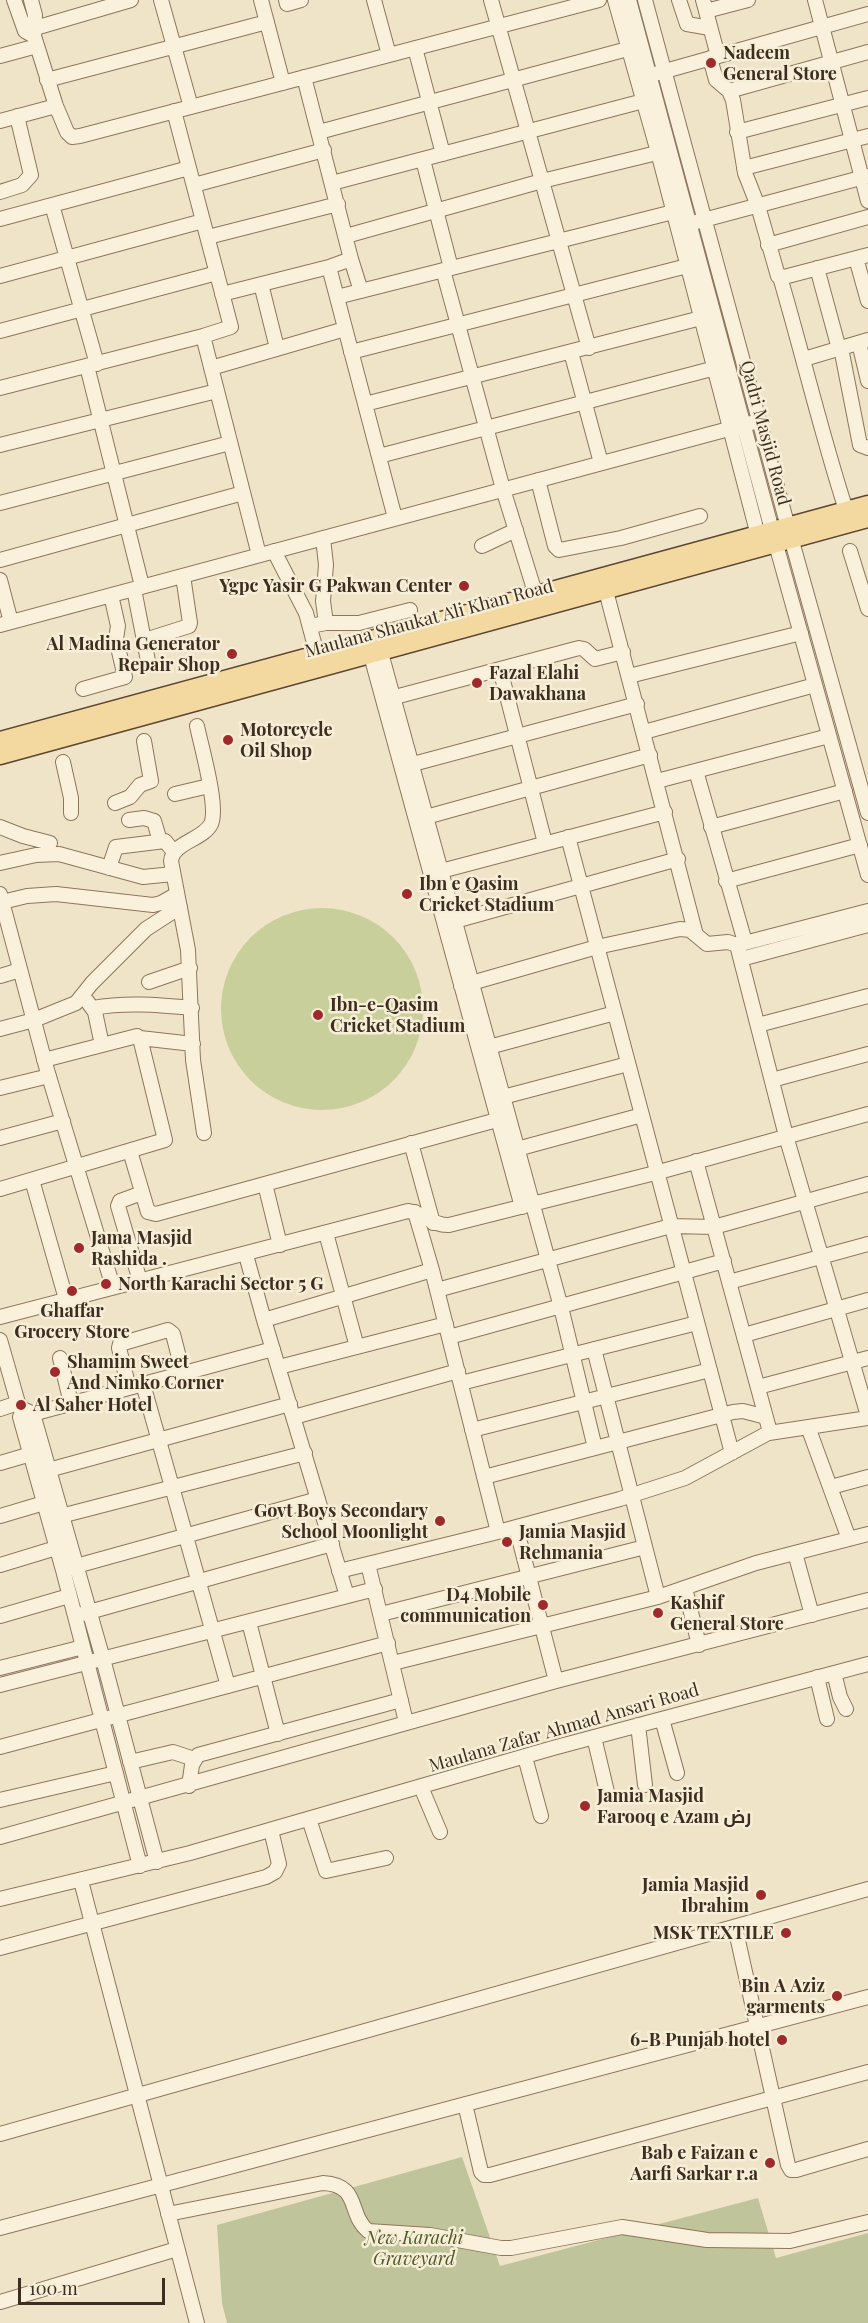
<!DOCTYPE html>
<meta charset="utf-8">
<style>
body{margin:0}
#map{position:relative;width:868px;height:2323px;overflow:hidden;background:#f0e4c8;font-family:"Playfair Display",serif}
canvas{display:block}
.scale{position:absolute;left:18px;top:2278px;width:147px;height:27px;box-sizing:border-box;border:3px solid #3d2e20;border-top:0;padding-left:8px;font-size:18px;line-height:21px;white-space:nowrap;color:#3d2e20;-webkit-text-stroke:4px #f7eed8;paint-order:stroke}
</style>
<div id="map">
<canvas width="868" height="2323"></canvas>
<div class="scale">100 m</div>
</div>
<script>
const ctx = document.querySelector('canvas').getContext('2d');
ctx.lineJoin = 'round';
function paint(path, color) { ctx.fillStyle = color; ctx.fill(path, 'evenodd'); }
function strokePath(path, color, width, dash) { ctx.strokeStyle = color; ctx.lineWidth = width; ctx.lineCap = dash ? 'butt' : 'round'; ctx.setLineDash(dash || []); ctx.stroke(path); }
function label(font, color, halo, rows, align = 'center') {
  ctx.font = font + ' "Playfair Display",Cairo,serif'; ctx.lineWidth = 5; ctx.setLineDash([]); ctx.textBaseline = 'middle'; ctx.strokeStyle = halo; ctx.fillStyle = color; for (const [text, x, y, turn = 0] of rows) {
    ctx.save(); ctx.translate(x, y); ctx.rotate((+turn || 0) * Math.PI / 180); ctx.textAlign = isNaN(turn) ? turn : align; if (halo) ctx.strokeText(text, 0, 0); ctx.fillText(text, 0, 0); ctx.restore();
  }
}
const green = new Path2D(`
 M221 1009a101 101 0 1 1 202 0a101 101 0 1 1-202 0Z`);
const cemetery = new Path2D(`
 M462,2157L500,2266L758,2198L776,2258L868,2233V2323H227L222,2303L217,2225Z`);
const minor = new Path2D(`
 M14,0L25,31L32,35
 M31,0L35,15L34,36L56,106L67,132L72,137L80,136L599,0
 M161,0L191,107
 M261,0L283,83
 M286,0L287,4L301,0
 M374,0L389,55
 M491,0L589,348
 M615,0L658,152L760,543
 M629,0L772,530L868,875
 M645,0L788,527L868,813
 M679,0L687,24L710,28
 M703,0L718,56
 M815,0L868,201
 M706,11L748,0
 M25,31L131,0
 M415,48L443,154
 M0,56L37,46
 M710,58L716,80L729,91L733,100L745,173L758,206L778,276L784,277L868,255
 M658,73L868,14
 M47,80L267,22
 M729,91L868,52
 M0,121L56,106
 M319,132L635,47
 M737,132L868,98
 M423,160L451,268
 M744,168L868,136
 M332,183L651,99
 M194,185L324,150
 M0,192L22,185L31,175L17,116
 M52,205L97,364
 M0,219L189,168
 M696,222L868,176
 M346,236L542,181L665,151
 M208,237L338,204
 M768,245L868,217
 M856,258L868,301
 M351,259L361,291
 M329,267L395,518
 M817,268L839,349
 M443,270L503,489L538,602
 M0,276L203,221
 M780,277C803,355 821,433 846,510
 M261,284L277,348
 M222,294L329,267L351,259L304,77
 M337,297L681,210
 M0,331L217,273
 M203,336L259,555
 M859,343L868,381
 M841,348L860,445L868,448
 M351,352L695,264
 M571,352L601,463
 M804,359L868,340
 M87,366L142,586
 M211,368L345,329
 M0,388L203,336L231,327L174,111
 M365,404L709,316
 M0,445L217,391
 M379,456L723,366
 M538,480L555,546L559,550L621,538L700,516
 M0,503L230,443
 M323,538L326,565L323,601L326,623
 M482,546L516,530
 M274,551L306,613L317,654
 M850,551L868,609
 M0,560L243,493
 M0,580L11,622
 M134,589L148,661
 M606,591L696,935
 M0,625L751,423
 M310,626L326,623H359L410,610
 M145,640L189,626L190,623L183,576
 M378,642L561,1307L595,1448
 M368,645L522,1207
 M500,669L545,843
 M629,676L801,633
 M83,689L125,677L116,639L118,626L111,595
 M395,697L579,648L584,649L595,659L623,652
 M197,726C201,746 219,807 211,824C203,840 173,842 171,861L188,950L193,1060L204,1133
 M644,732L815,685
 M63,762L71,798V813
 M413,764L637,704
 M696,771L745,942
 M657,781L829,736
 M175,794L209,786
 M115,803L130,797L140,785L151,781L144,741
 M426,817L650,755
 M129,820L144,818L154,821L160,841
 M0,827L23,836L50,843
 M711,827L845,791
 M568,837L732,1453
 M0,863L36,855L59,854L143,877L173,874
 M109,868L116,847L165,841L174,852
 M441,871L665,812
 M726,881L860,845
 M0,894L47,1070L113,1287
 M2,902L27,896L56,894L153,905L161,903L177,894
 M455,921L678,859
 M737,945L868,911
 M741,959L868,925
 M0,976L20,970
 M149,982L190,968
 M461,986L597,947L680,929L690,930L707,944L728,942L737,945L786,1136L868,1416
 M87,1001L95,1012L102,1045
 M93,1008C126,1002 158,1005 192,1008
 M758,1025L868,996
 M0,1029L34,1020L76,1003L92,983L146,929L180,907
 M140,1038L193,1044
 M489,1047L615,1013
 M772,1080L868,1054
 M0,1088L49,1076
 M503,1097L628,1064
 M0,1138L63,1121
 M411,1143L433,1223
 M517,1149L642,1115
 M130,1151L148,1212L156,1214L504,1118
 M32,1180L66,1299
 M265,1184L280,1245
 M0,1189L165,1140L140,1038L137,1036L44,1060
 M415,1212L432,1270L498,1532
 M326,1233L357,1347
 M246,1255L264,1320L347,1596
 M140,1281L118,1206L120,1201L142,1193
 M729,1282L868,1244
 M437,1290L671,1226L714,1227L868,1184
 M0,1317L408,1211C424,1213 433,1226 449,1225L659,1172L868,1114
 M264,1320L432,1270
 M744,1335L868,1300
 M449,1337L724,1261
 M0,1340L18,1403L23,1409L33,1414L103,1659L157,1862
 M594,1349L658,1597
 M60,1358L71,1403
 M279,1367L446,1324
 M461,1383L697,1323
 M143,1384L228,1686
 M758,1387L868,1358
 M129,1388L119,1348L120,1344L168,1330L173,1334L183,1373
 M0,1409L18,1403
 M23,1409L20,1417L63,1570L140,1866
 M25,1416L273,1349
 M294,1417L458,1371
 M808,1427L849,1539
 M472,1430L710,1370
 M769,1433L868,1418
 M0,1463L31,1454
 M41,1472L290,1404
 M484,1477L733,1412L743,1411L766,1417
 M831,1487L868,1477
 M0,1516L44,1503
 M53,1518L305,1453
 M516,1527L556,1681
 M795,1553L812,1615
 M368,1564L406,1722
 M0,1565L56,1548
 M69,1568L318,1499
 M339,1571L498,1532L620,1499L685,1478L770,1432L696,1161
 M685,1588L699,1645
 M82,1614L332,1544
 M381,1614L645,1547
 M0,1616L69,1596
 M249,1622L278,1734
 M393,1663L658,1597L756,1563L868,1534
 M0,1668L83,1647
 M834,1673L840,1697L846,1709
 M817,1677L827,1719
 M0,1685L375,1589
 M662,1719L677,1773
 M638,1725L645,1785
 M594,1737L608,1796
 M0,1747L388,1643
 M525,1757L541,1816
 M130,1762L173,1752L194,1759
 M189,1786L192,1765L198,1755L401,1700
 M421,1787L440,1832
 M0,1800L116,1773
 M309,1819L326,1871L386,1858
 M0,1837L556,1681L868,1600
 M81,1881L197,2323
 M0,1899L190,1853L553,1748L868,1664
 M735,1927L788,2165L791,2170H796L868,2149
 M0,1948L266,1877L275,1872L279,1864L271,1830
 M465,2104L481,2172L484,2175H490L868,2072
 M0,2134L868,1889
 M168,2214L323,2183C361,2185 347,2213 368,2231L430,2235L501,2248H511L622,2227L707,2240L790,2241L868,2222
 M0,2228L868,1997
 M0,2302L177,2249`);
const major = new Path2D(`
 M0,740L868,504
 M0,756L868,519`);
const markers = [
 [711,63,6,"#9e2a2b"],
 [464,586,6,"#9e2a2b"],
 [232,654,6,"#9e2a2b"],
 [477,683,6,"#9e2a2b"],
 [228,740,6,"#9e2a2b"],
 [407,894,6,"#9e2a2b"],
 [318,1015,6,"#9e2a2b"],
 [79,1248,6,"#9e2a2b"],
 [106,1284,6,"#9e2a2b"],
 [72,1291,6,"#9e2a2b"],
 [55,1372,6,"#9e2a2b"],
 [21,1405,6,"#9e2a2b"],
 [440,1521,6,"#9e2a2b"],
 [507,1542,6,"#9e2a2b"],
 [543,1605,6,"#9e2a2b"],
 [658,1613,6,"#9e2a2b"],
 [585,1806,6,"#9e2a2b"],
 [761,1895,6,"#9e2a2b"],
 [786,1933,6,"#9e2a2b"],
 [837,1996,6,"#9e2a2b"],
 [782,2040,6,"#9e2a2b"],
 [770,2163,6,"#9e2a2b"]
];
const poiNames = [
 ["Nadeem",723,53],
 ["General Store",723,74],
 ["Ygpc Yasir G Pakwan Center",452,586,"right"],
 ["Al Madina Generator",220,644,"right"],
 ["Repair Shop",220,665,"right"],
 ["Fazal Elahi",489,673],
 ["Dawakhana",489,694],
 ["Motorcycle",240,730],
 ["Oil Shop",240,751],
 ["Ibn e Qasim",419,884],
 ["Cricket Stadium",419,905],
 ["Ibn-e-Qasim",330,1005],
 ["Cricket Stadium",330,1026],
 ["Jama Masjid",91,1238],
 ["Rashida .",91,1259],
 ["North Karachi Sector 5 G",118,1284],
 ["Ghaffar",72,1311,"center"],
 ["Grocery Store",72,1332,"center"],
 ["Shamim Sweet",67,1362],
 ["And Nimko Corner",67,1383],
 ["Al Saher Hotel",33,1405],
 ["Govt Boys Secondary",428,1511,"right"],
 ["School Moonlight",428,1532,"right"],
 ["Jamia Masjid",519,1532],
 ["Rehmania",519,1553],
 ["D4 Mobile",531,1595,"right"],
 ["communication",531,1616,"right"],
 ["Kashif",670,1603],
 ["General Store",670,1624],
 ["Jamia Masjid",597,1796],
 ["Farooq e Azam رض",597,1817],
 ["Jamia Masjid",749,1885,"right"],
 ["Ibrahim",749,1906,"right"],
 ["MSK TEXTILE",774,1933,"right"],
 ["Bin A Aziz",825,1986,"right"],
 ["garments",825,2007,"right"],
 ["6-B Punjab hotel",770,2040,"right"],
 ["Bab e Faizan e",758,2153,"right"],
 ["Aarfi Sarkar r.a",758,2174,"right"]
];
const streetNames = [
 ["Qadri Masjid Road",765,433,75],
 ["Maulana Shaukat Ali Khan Road",429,619,-15],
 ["Maulana Zafar Ahmad Ansari Road",564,1728,-16]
];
const parkNames = [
 ["New Karachi",414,2238],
 ["Graveyard",414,2259]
];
paint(green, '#c9cf9b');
paint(cemetery, '#bfc49a');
strokePath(minor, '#8d765c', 16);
strokePath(major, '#5b4430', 19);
strokePath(minor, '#faf1dc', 14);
strokePath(major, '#f3d9a0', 16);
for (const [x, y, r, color] of markers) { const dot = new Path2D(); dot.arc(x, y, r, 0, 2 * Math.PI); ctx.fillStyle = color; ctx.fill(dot); strokePath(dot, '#f7eed8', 2); }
label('bold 18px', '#3d2e20', '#f7eed8', poiNames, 'left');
label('18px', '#3d2e20', '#f7eed8', streetNames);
label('italic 18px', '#4d5a26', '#f7eed8', parkNames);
</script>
